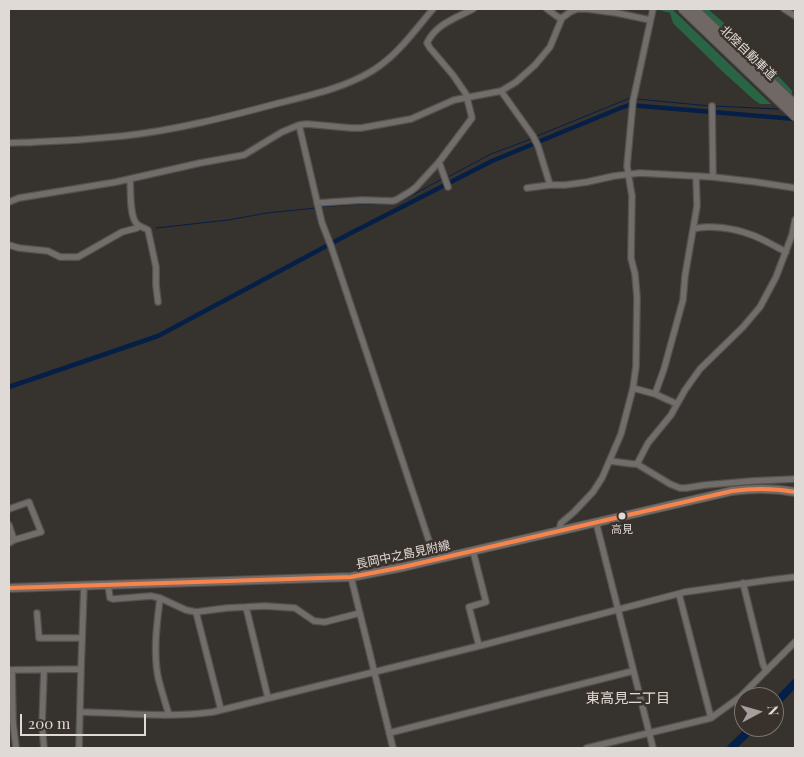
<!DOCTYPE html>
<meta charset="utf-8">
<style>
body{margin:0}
#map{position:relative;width:804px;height:757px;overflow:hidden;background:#36322e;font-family:"Playfair Display",serif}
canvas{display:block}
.frame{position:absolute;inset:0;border:10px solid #e0dad7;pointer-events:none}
.north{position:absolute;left:734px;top:687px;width:50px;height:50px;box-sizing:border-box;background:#39312b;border:1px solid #7c7570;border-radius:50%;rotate:84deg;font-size:14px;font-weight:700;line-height:20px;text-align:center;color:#e0dad7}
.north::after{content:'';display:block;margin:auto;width:18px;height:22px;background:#a49f9c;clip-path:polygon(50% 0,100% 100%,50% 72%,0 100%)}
.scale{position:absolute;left:20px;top:714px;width:126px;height:22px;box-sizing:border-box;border:2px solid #e0dad7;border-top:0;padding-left:6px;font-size:15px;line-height:18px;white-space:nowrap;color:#e0dad7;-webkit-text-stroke:4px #39312b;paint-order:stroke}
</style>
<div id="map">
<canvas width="804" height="757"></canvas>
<div class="frame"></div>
<div class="north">N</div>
<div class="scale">200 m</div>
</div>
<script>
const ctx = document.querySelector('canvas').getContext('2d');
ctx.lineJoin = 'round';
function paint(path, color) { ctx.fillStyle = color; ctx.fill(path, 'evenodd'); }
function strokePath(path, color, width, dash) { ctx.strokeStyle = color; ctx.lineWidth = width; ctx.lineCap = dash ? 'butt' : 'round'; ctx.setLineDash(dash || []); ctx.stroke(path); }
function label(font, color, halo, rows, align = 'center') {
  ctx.font = font + ' "Playfair Display","Noto Sans JP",serif'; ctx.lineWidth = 5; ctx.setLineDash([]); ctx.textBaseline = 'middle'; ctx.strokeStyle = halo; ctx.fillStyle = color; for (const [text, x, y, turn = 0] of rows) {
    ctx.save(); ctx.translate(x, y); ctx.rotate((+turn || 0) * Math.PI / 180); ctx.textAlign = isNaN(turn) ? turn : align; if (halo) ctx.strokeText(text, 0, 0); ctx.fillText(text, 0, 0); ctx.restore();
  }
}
const forest = new Path2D(`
 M655,9H672L771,104H760L754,100L722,71L679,29L673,23L670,13Z
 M699,9H708L733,31L787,85L792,91V95L736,45Z`);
const stream = new Path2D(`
 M637,99L710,106
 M714,106L778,109
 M537,136L630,98
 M446,178L491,154L531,139
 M395,203H398L442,179
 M320,207L356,204H391
 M156,228L228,220L267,213L316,208`);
const canal = new Path2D(`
 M9,387L158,336L349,234L492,161L618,109L629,105L795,119`);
const river = new Path2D(`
 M774,705L795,683
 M731,748L753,727`);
const minor = new Path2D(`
 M547,9L558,17L562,18
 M784,9L795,16
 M501,91L533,136L538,146L550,185H565L587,182L614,176L640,173L713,177L756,182L795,188
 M712,106L713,177
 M299,125L322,223L331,246L365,348L435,559
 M9,143C18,142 26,143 35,142C65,141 94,139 123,136C176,130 227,117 279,103C311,95 344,88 372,71C398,55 414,31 433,9
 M439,162L448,187
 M130,179C131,189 129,217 137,224C140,227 145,228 148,230L156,267V285L158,302
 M527,188L550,185
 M9,202L19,198L116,182L200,163L244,155L282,132L299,125L307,124L351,128H361L411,119L454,100L501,91L516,82L535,65L550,47L562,18L570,12L577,9H587L617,13L650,20
 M317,203L362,200L392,201L396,200L411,191L416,187L439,162L472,118L466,94L453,75L430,48L427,43C436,24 456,18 473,9
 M694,229C708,224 736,229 749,234C762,238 774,246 786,252
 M9,245L19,248L48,251L60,257H78L122,232L137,228L139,226
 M633,388L655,394L677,404
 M655,394L664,369L683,300L685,276L697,206L696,176
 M610,461L633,464H637L670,484L680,488H686L705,485L752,481L795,479
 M637,464L648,443L671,415L685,390L700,369L743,327L760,307L776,277L792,235L795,220
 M9,509L29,502L41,532L14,540L9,543
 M596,522L653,748
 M9,525L14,540
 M559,530L561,523L574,512L593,492L602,478L621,434L633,388L636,366L637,297L635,274L631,258L632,196L627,166L633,101L653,9
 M473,551L486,602L469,607L479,646
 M351,577L393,748
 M743,583L763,664L766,671
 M108,585L110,598L113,599L151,596L160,598L186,610L196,612L227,608L265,606L295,608L314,621L325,622L360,613
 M679,594L711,718
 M160,598C157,623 153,651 158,677C161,689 165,702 169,715
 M246,607L268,698
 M196,612L221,710
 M37,613L39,638H82
 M9,670L81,669
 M12,670L13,722L16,748
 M80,712C124,713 169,718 213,712L479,646L685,592L770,580L795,577
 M389,733L633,671
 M44,748L42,725L44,670
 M79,748L81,669L84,586
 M587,748L711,718L740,697L795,642`);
const major = new Path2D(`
 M9,588L351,577L403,567L732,491C754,488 774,488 795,492`);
const highway = new Path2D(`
 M683,9L795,116
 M694,9L795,105`);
const bus1 = new Path2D(`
 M9,588L351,577L403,567L732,491C754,488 774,488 795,492`);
const markers = [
 [622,516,4.5,"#e0dad7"]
];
const busNames = [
 ["高見",622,530]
];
const streetNames = [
 ["北陸自動車道",748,53,44],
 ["長岡中之島見附線",403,555,-12]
];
const neighbourhoodNames = [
 ["東高見二丁目",628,699]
];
paint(forest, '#296545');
strokePath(stream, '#061f47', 1);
strokePath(canal, '#061f47', 4.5);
strokePath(river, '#061f47', 8);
strokePath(minor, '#54504d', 8);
strokePath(major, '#54504d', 10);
strokePath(highway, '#54504d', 11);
strokePath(minor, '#706d6a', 5.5);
strokePath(major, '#726c68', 8);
strokePath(highway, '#706864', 9);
strokePath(bus1, '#f8844c', 4);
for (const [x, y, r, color] of markers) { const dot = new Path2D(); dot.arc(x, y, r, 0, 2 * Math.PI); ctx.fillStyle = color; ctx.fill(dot); strokePath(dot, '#39312b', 2); }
label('11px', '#e0dad7', '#39312b', busNames);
label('12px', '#e0dad7', '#39312b', streetNames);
label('14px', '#e0dad7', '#39312b', neighbourhoodNames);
</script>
